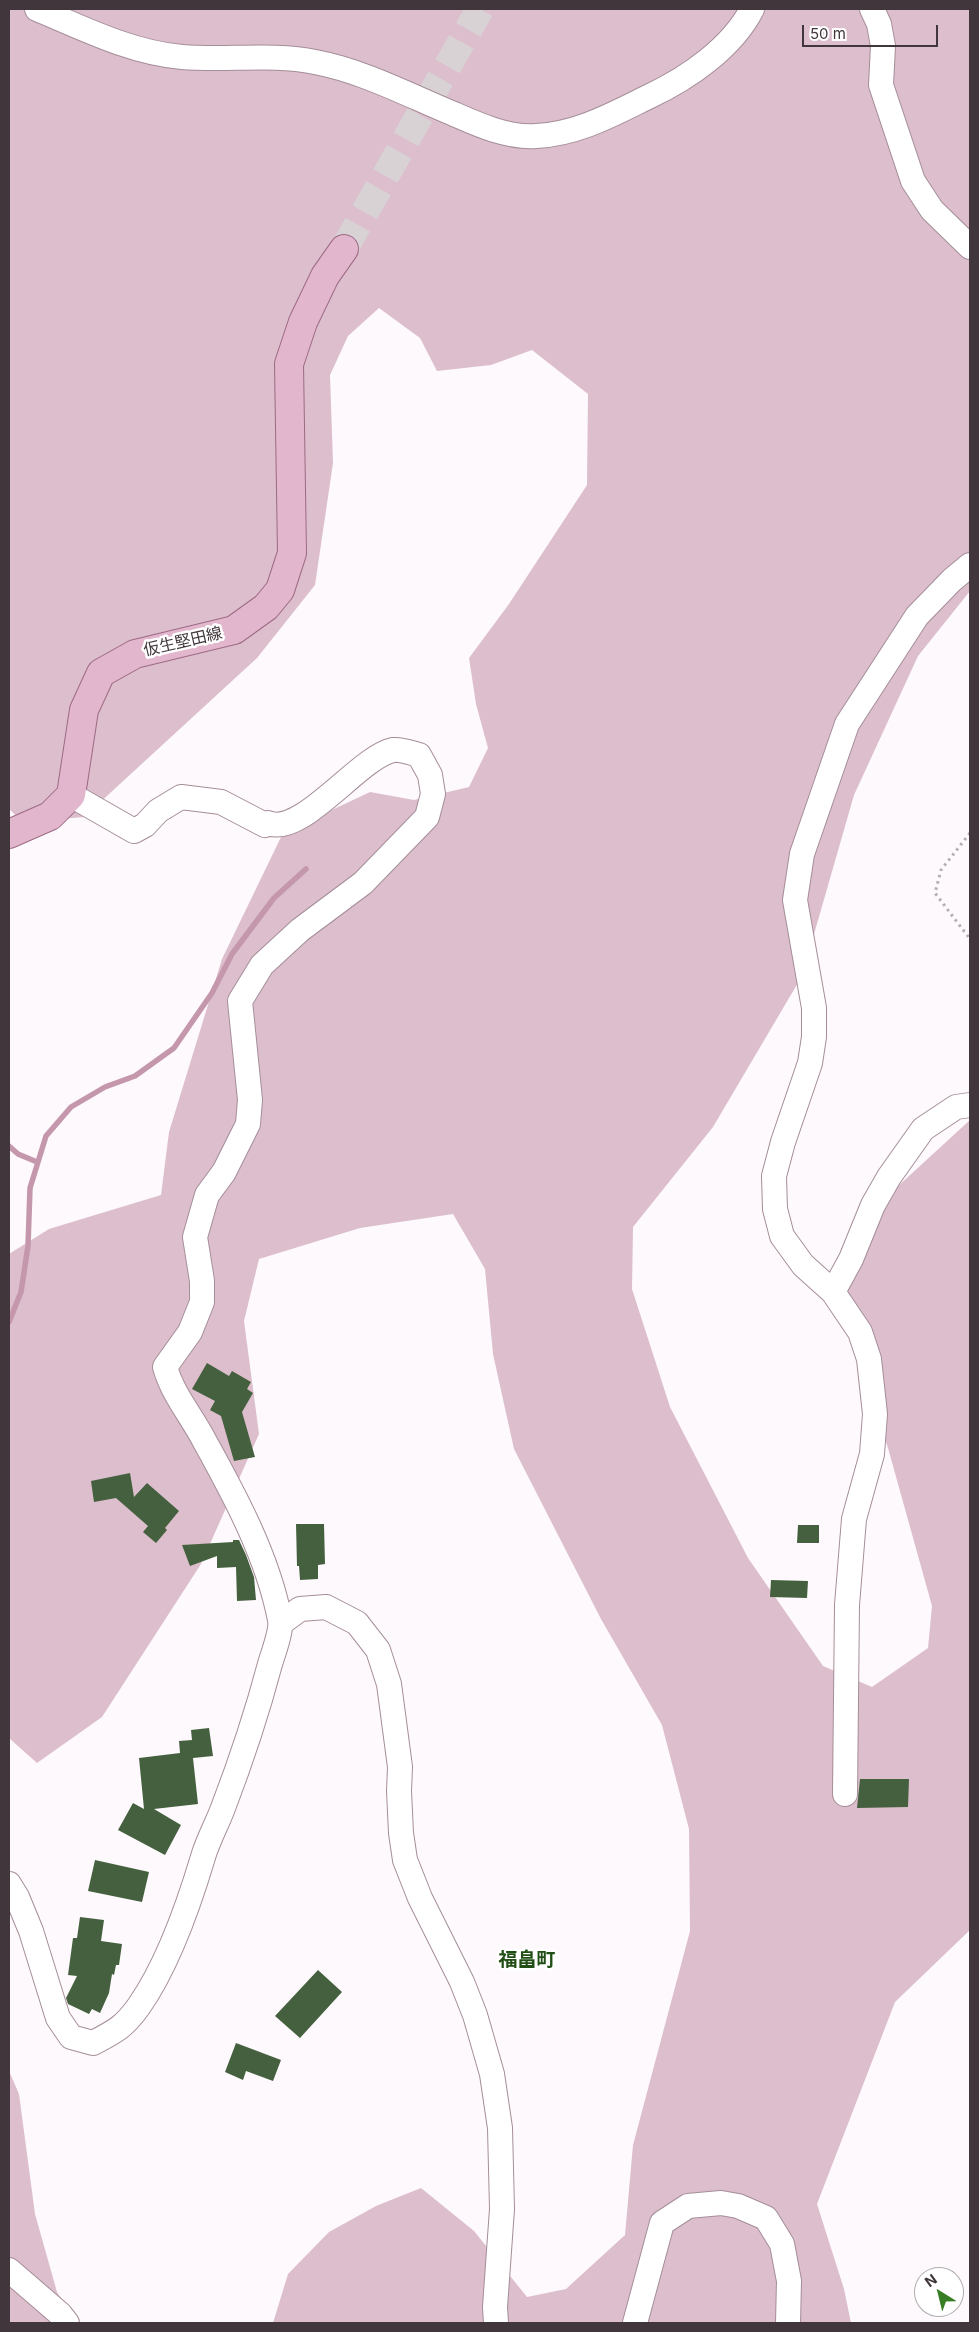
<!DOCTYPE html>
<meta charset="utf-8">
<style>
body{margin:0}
#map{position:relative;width:979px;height:2332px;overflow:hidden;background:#fef9fc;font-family:Inter,sans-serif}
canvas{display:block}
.frame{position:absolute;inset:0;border:10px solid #40363b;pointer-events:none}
.north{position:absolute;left:914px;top:2267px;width:50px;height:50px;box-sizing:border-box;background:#fff;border:1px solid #b3afb1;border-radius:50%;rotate:324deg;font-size:14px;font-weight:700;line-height:20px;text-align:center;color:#40363b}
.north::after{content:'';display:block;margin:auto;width:18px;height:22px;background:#377e24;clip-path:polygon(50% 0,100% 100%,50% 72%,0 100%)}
.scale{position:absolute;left:802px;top:25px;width:136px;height:22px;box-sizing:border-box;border:2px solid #40363b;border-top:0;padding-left:6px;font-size:15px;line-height:18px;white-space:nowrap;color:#40363b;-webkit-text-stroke:4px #fff;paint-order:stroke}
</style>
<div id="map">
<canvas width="979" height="2332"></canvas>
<div class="frame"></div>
<div class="north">N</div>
<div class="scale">50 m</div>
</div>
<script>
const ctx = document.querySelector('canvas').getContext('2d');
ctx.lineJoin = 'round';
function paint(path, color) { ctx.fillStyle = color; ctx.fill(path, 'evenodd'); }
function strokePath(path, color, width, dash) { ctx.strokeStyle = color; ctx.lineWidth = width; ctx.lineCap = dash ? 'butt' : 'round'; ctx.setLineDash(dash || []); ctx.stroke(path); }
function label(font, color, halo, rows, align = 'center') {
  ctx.font = font + ' Inter,"Noto Sans JP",sans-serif'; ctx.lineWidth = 5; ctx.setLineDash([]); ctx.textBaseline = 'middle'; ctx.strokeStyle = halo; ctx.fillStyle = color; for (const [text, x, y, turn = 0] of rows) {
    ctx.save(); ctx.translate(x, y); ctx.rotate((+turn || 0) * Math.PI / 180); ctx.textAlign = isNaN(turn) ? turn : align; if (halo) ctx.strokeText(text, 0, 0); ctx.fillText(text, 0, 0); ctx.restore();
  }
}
const green = new Path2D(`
 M9,9H970V591L918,656L854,795L802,976L713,1127L633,1227L632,1289L670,1407L748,1558L823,1666L872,1687L928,1648L932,1606L888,1448L837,1295L872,1210L970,1120V1930L895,2002L817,2204L844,2289L851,2323H273L288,2274L329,2232L376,2206L421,2188L474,2231L527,2297L566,2289L625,2235L633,2145L690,1931L689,1829L662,1725L601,1619L514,1449L493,1354L485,1269L453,1214L360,1228L259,1259L244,1321L259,1434L201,1564L102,1717L37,1763L9,1738V1254L49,1229L161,1195L169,1132L222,959L283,833L370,792L414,800L469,787L488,748L476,704L469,658L509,604L587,485L588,394L532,350L491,365L437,371L420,338L379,308L348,336L330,375L333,463L315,585L257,658L84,817L23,822L9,809Z
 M9,2071L19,2094L35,2214L57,2292L77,2323H9Z`);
const stream = new Path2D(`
 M9,1146L18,1154L37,1162
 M9,1322L21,1292L28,1246L30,1188L46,1136L71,1107L105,1087L135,1076L174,1048L212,993L232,954L274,898L306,869`);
const building = new Path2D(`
 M207,1363L229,1376L232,1371L251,1382L247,1389L253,1393L242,1412L255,1457L234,1461L221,1416L210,1410L215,1401L192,1389Z
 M130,1473L134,1497L147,1483L179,1511L165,1528L167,1530L156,1543L143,1532L148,1526L116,1498L94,1502L91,1481Z
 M296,1524H324L325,1564L318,1565V1579L300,1580L299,1566H297Z
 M798,1525H819V1543H797Z
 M233,1540H239L246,1555L254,1577L256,1600L237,1601L236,1567L217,1568V1556L190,1566L182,1545L233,1542Z
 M771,1580L808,1581L807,1598L770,1597Z
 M209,1728L213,1756L193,1758L198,1804L154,1809L181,1825L165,1855L118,1830L133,1803L144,1809L139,1758L180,1753L179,1741L192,1740L191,1730Z
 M860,1779H909L908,1807L857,1808Z
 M95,1860L149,1872L142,1902L88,1891Z
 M80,1917L104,1920L101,1941L122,1944L119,1965H116L114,1975L112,1974L109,1993L100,2013L92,2009L89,2014L68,2004L66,1998L77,1976L68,1975L73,1938H77Z
 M318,1970L342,1992L300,2038L275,2016Z
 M236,2043L281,2060L273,2081L246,2071L243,2080L225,2072Z`);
const majorTunnel = new Path2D(`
 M344,249L480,9`);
const path = new Path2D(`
 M970,833L941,870L935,893L970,939`);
const minor = new Path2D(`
 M37,9C82,28 132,53 182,57C226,61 271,53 315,62C363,71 408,95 454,114C479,125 508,138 536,136C578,134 613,114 650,96C688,78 732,48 752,9
 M872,9L879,24L883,46L881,85L913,181L932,210L970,247
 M833,1292L851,1259L873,1205L889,1177L923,1129L956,1107L970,1105
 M281,1623L300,1609L326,1607L357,1623L378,1650L389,1684L400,1767L399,1791L401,1833L405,1860L420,1898L462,1982L475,2015L492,2074L500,2128L502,2209L495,2307L496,2323
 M845,1794L847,1605L854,1519L872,1454L875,1414L869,1359L860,1332L833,1292L803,1265L782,1236L775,1209L774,1176L783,1142L810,1063L814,1037V1008L795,900L802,854L847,724L917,616L952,580L970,565
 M9,1884L17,1897L31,1931L58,2018L71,2037L93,2043C116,2031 124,2027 139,2006C167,1966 189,1904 203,1857C208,1840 217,1824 223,1808C241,1761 257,1713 270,1664C273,1654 282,1630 280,1620C268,1557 235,1496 204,1440C191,1415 173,1395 165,1367L190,1332L202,1302V1281L195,1237L207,1195L224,1172L248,1124L250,1100L240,1001L262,965L300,930L363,883L427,817L433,794L430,775L419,755C412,753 401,749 393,750C359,757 302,837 268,823L265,825L221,802L181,797L158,811L145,825L134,831L71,795
 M9,2270L60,2314L67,2323
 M635,2323L662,2223L688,2206L721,2203L738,2206L766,2218L782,2244L789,2281L788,2323`);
const major = new Path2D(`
 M9,834L50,816L71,795L84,710L101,673L135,654L234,630L266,607L280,590L292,553L289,364L303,322L325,276L344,249`);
const streetNames = [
 ["仮生堅田線",183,642,-13]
];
const quarterNames = [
 ["福畠町",527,1960]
];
paint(green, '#dcbecc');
strokePath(stream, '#c497ad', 5.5);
paint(building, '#45603f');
strokePath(majorTunnel, '#d8d2d5', 28, [28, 14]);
strokePath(minor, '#a58e99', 26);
strokePath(major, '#9d6a84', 30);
strokePath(path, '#b5aeb1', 3, [2.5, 4]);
strokePath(minor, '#fff', 24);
strokePath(major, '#e2b6cd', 28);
label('16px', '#40363b', '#fff', streetNames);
label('bold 19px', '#214f16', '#fff', quarterNames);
</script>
